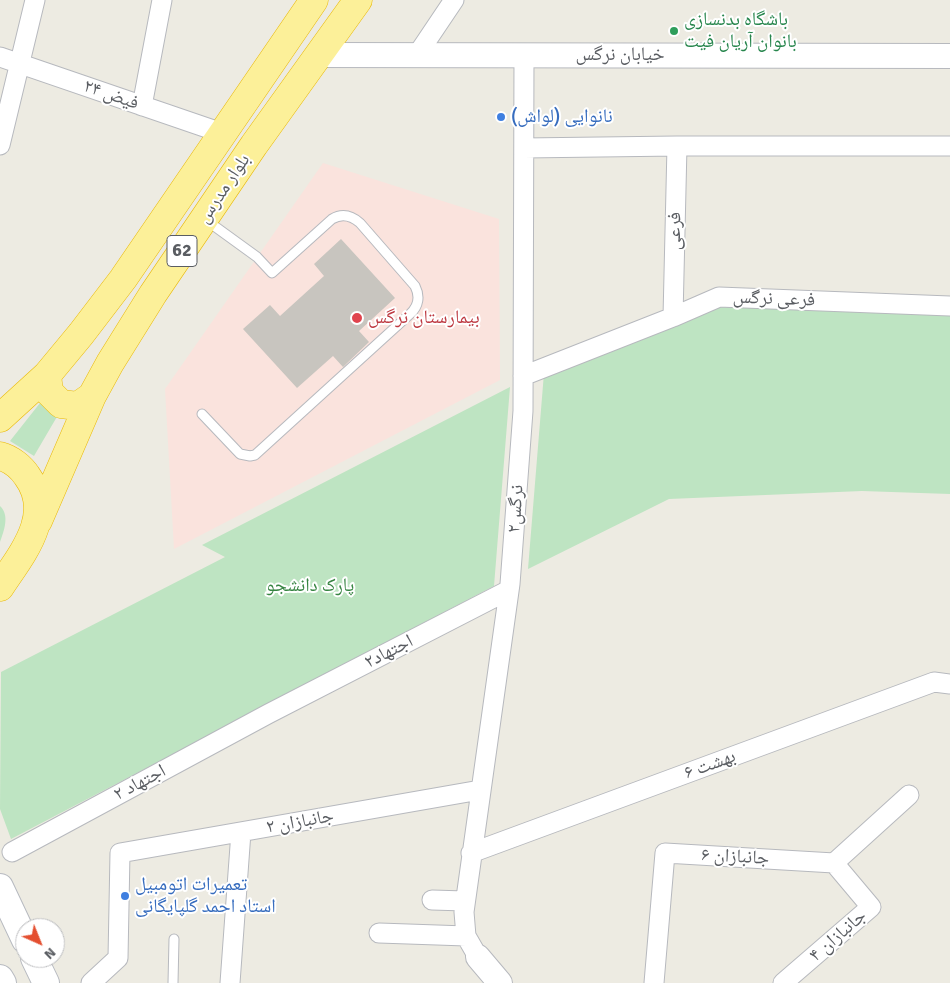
<!DOCTYPE html>
<meta charset="utf-8">
<style>
body{margin:0}
#map{position:relative;width:950px;height:983px;overflow:hidden;background:#edebe2;font-family:Signika,sans-serif}
canvas{display:block}
.north{position:absolute;left:15px;top:918px;width:50px;height:50px;box-sizing:border-box;background:#fff;border:1px solid #bdbec0;border-radius:50%;rotate:136deg;font-size:14px;font-weight:700;line-height:20px;text-align:center;color:#5a5d62}
.north::after{content:'';display:block;margin:auto;width:18px;height:22px;background:#e44f30;clip-path:polygon(50% 0,100% 100%,50% 72%,0 100%)}
</style>
<div id="map">
<canvas width="950" height="983"></canvas>
<div class="north">N</div>
</div>
<script>
const ctx = document.querySelector('canvas').getContext('2d');
ctx.lineJoin = 'round';
function paint(path, color) { ctx.fillStyle = color; ctx.fill(path, 'evenodd'); }
function strokePath(path, color, width, dash) { ctx.strokeStyle = color; ctx.lineWidth = width; ctx.lineCap = dash ? 'butt' : 'round'; ctx.setLineDash(dash || []); ctx.stroke(path); }
function label(font, color, halo, rows, align = 'center') {
  ctx.font = font + ' Signika,"Noto Naskh Arabic",sans-serif'; ctx.lineWidth = 4; ctx.setLineDash([]); ctx.textBaseline = 'middle'; ctx.strokeStyle = halo; ctx.fillStyle = color; for (const [text, x, y, turn = 0] of rows) {
    ctx.save(); ctx.translate(x, y); ctx.rotate((+turn || 0) * Math.PI / 180); ctx.textAlign = isNaN(turn) ? turn : align; if (halo) ctx.strokeText(text, 0, 0); ctx.fillText(text, 0, 0); ctx.restore();
  }
}
const medical = new Path2D(`
 M323,163L499,219L500,380L174,549L165,389Z`);
const green = new Path2D(`
 M718,301L950,310V494L862,491L669,499L528,569L544,373Z
 M510,387L494,586L11,839L0,809L1,672L225,557L202,545Z
 M40,403L58,415L34,456L10,441Z
 M0,506C10,515 4,531 0,542Z`);
const building = new Path2D(`
 M341,239L395,298L359,331L369,342L343,367L333,356L297,388L243,329L270,305L280,316L324,276L314,264Z`);
const service = new Path2D(`
 M202,414L240,454L250,456L255,455L410,314C419,306 420,296 415,286L360,223C351,215 342,213 332,219L272,273L257,257L206,220
 M173,983L174,939`);
const minor = new Path2D(`
 M417,55L454,0
 M0,57L222,133
 M142,106L162,0
 M0,145L35,0
 M524,148L677,146H950
 M673,317L677,146
 M523,376L673,317L719,297L950,306
 M12,852L268,714L509,590
 M471,853L934,682L950,684
 M432,900L465,901
 M379,933L466,936
 M478,957L466,936L464,912L510,584L523,411L524,55
 M91,983L118,958L120,853L480,790
 M230,983L241,832
 M654,983L665,853L834,863L909,795
 M783,983L871,907L834,863`);
const tertiary = new Path2D(`
 M319,55L950,56
 M478,957L500,983`);
const secondary = new Path2D(`
 M0,887L25,940
 M34,958L46,983
 M0,978L3,983`);
const trunk = new Path2D(`
 M47,375L49,392L61,404L78,406L92,396
 M0,418L47,375L81,334L123,279L314,0
 M0,456C11,459 21,467 27,476C56,515 21,555 0,587
 M38,521L92,396L110,363L153,294L254,145L358,0`);
const markers = [
 [674,31,5,"#2e9e5b"],
 [501,117,5,"#3f7fe0"],
 [357,318,6,"#e0444e"],
 [125,896,5,"#3f7fe0"]
];
const shields = [
 [182,251,30]
];
const shieldNames = [
 ["62",182,251]
];
const leisureNames = [
 ["باشگاه بدنسازی",684,20],
 ["بانوان آریان فیت",684,42]
];
const streetNames = [
 ["خیابان نرگس",620,55],
 ["فیض ۲۴",111,95,19],
 ["بلوار مدرس",224,189,-56],
 ["فرعی",675,231,-89],
 ["فرعی نرگس",774,299,2],
 ["نرگس۲",516,509,-86],
 ["اجتهاد۲",389,652,-27],
 ["بهشت ۶",710,765,-20],
 ["اجتهاد ۲",140,783,-28],
 ["جانبازان ۲",300,822,-10],
 ["جانبازان ۶",735,857,3],
 ["جانبازان ۴",838,936,-41]
];
const shopNames = [
 ["نانوایی (لواش)",511,117],
 ["تعمیرات اتومبیل",135,885],
 ["استاد احمد گلپایگانی",135,907]
];
const healthNames = [
 ["بیمارستان نرگس",368,318]
];
const parkNames = [
 ["پارک دانشجو",310,586]
];
paint(medical, '#fae3dd');
paint(green, '#bee4c2');
paint(building, '#c8c5bf');
strokePath(service, '#b7b9be', 11);
strokePath(minor, '#b7b9be', 21);
strokePath(tertiary, '#b7b9be', 26);
strokePath(secondary, '#b7bac0', 28);
strokePath(trunk, '#e9b806', 29);
strokePath(service, '#fff', 9);
strokePath(minor, '#fff', 19);
strokePath(tertiary, '#fff', 24);
strokePath(secondary, '#fff', 26);
strokePath(trunk, '#fcf099', 28);
for (const [x, y, r, color] of markers) { const dot = new Path2D(); dot.arc(x, y, r, 0, 2 * Math.PI); ctx.fillStyle = color; ctx.fill(dot); strokePath(dot, '#fff', 2); }
for (const [x, y, w] of shields) { const box = new Path2D(); box.roundRect(x - w / 2, y - 15.5, w, 31, 4); ctx.fillStyle = '#fff'; ctx.fill(box); strokePath(box, '#5a5d62', 1); }
label('bold 18px', '#5a5d62', null, shieldNames);
label('19px', '#27864d', '#fff', leisureNames, 'left');
label('19px', '#5a5d62', '#fff', streetNames);
label('19px', '#366cbe', '#fff', shopNames, 'left');
label('19px', '#be3a42', '#fff', healthNames, 'left');
label('19px', '#378442', '#fff', parkNames);
</script>
